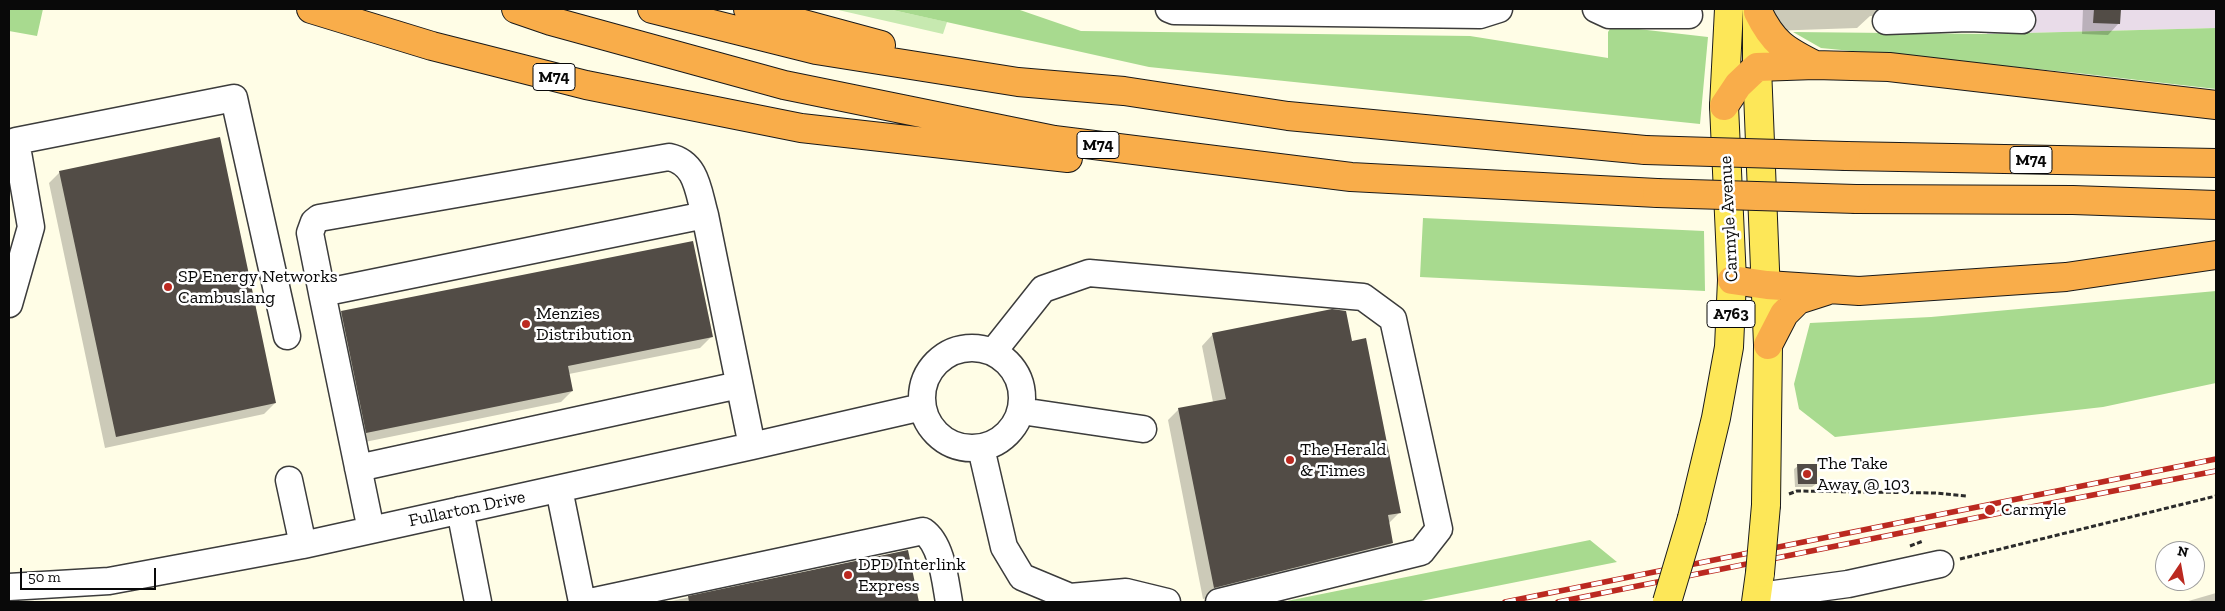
<!DOCTYPE html>
<style>
body{margin:0}
#map{position:relative;width:2225px;height:611px;overflow:hidden;background:#fffde6;font-family:"Zilla Slab",serif}
canvas{display:block}
.frame{position:absolute;inset:0;border:10px solid #090909;pointer-events:none}
.north{position:absolute;left:2155px;top:541px;width:50px;height:50px;box-sizing:border-box;background:#fff;border:1px solid #9d9d9d;border-radius:50%;rotate:12deg;font-size:14px;font-weight:700;line-height:20px;text-align:center;color:#090909}
.north::after{content:'';display:block;margin:auto;width:18px;height:22px;background:#bb2920;clip-path:polygon(50% 0,100% 100%,50% 72%,0 100%)}
.scale{position:absolute;left:20px;top:568px;width:136px;height:22px;box-sizing:border-box;border:2px solid #090909;border-top:0;padding-left:6px;font-size:15px;line-height:18px;white-space:nowrap;color:#090909;-webkit-text-stroke:4px #fff;paint-order:stroke}
</style>
<div id="map">
<canvas width="2225" height="611"></canvas>
<div class="frame"></div>
<div class="north">N</div>
<div class="scale">50 m</div>
</div>
<script>
const ctx = document.querySelector('canvas').getContext('2d');
ctx.lineJoin = 'round';
function paint(path, color) { ctx.fillStyle = color; ctx.fill(path, 'evenodd'); }
function strokePath(path, color, width, dash) { ctx.strokeStyle = color; ctx.lineWidth = width; ctx.lineCap = dash ? 'butt' : 'round'; ctx.setLineDash(dash || []); ctx.stroke(path); }
function label(font, color, halo, rows, align = 'center') {
  ctx.font = font + ' "Zilla Slab",serif'; ctx.lineWidth = 5; ctx.setLineDash([]); ctx.textBaseline = 'middle'; ctx.strokeStyle = halo; ctx.fillStyle = color; for (const [text, x, y, turn = 0] of rows) {
    ctx.save(); ctx.translate(x, y); ctx.rotate((+turn || 0) * Math.PI / 180); ctx.textAlign = isNaN(turn) ? turn : align; if (halo) ctx.strokeText(text, 0, 0); ctx.fillText(text, 0, 0); ctx.restore();
  }
}
const industrial = new Path2D(`
 M1986,9H2216V28L1987,34Z`);
const green = new Path2D(`
 M834,9H888L947,22L943,34Z`);
const forest = new Path2D(`
 M9,9H43L37,36L9,31Z
 M888,9H1017L1081,31L1470,36L1608,58V32L1612,26L1708,37L1700,124L1149,67Z
 M2216,28V89L2077,73L1821,48L1793,32L1987,34Z
 M1423,218L1704,231L1705,291L1420,277Z
 M2216,291V383L2103,407L1835,437L1799,409L1794,384L1810,323L1931,317Z
 M1590,540L1617,562L1416,602H1282Z`);
const shadow = new Path2D(`
 M1769,9H1929L1924,14L1870,16L1857,28L1770,31Z
 M2083,9H2119V23L2108,35L2082,34Z
 M60,172L275,403L264,414L105,448L49,183Z
 M342,312L711,337L700,348L569,374L572,391L561,402L355,444L330,324Z
 M1213,334L1400,512L1388,524L1392,543L1380,554L1203,599L1168,420L1179,409L1213,402L1202,346Z
 M1798,466L1816,484L1812,487H1795L1794,469Z
 M907,551L918,602H667Z
 M2216,593V602H2185Z`);
const building = new Path2D(`
 M2094,9H2121L2120,24L2093,23Z
 M220,137L276,403L116,437L59,171Z
 M693,241L713,337L568,366L573,391L366,433L341,311Z
 M1332,309L1346,311L1352,341L1366,338L1401,513L1388,515L1393,543L1214,588L1178,408L1226,399L1212,333Z
 M1797,464H1817V484H1798Z
 M908,550L919,602H689L688,596Z`);
const path = new Path2D(`
 M1789,494L1797,491L1935,493L1967,496
 M1910,546L1923,541
 M1960,559L2216,496`);
const minor = new Path2D(`
 M1169,9L1174,11L1480,15L1499,9
 M1596,9L1609,15H1689
 M1886,21L1968,18L2022,20
 M322,293L310,233L314,222L319,218L669,157C697,163 698,191 705,215
 M9,304L31,227L16,141L234,98L287,336
 M922 398a50 50 0 1 1 100 0a50 50 0 1 1-100 0Z
 M993,352L1043,289L1089,273L1363,297L1393,319L1439,529L1421,552L1219,602
 M1021,411L1143,429
 M981,448L1004,547L1022,577L1070,597L1126,592L1167,602
 M358,468L739,385
 M289,480L303,545
 M559,489L582,602
 M460,510L478,602
 M371,530L322,293L705,215L752,446
 M9,587L109,581L303,545L752,446L922,407
 M590,602L923,531C942,544 945,580 949,602
 M1757,602L1758,598L1767,595L1848,584L1940,564`);
const major = new Path2D(`
 M1757,9V67L1768,345L1766,505
 M1692,518L1716,418L1729,347L1732,280L1724,106L1729,9
 M1756,602L1760,573`);
const highway = new Path2D(`
 M311,9L432,46L586,85L801,128L1068,158
 M516,9L551,21L784,85L1054,140L1351,177L1657,193
 M652,9L816,50L1018,82L1124,91L1288,116L1645,150
 M748,9L881,45
 M1758,12C1773,43 1785,50 1815,65
 M1724,106L1738,85L1757,67L1815,65L1889,67L2216,105
 M1846,156L2216,163
 M1856,199L2073,200L2216,205
 M1732,280L1767,285L1859,291L2066,277L2216,255
 M1768,345L1784,314L1798,300L1826,291`);
const rail = new Path2D(`
 M1505,602L2216,459
 M1558,602L1990,515L2216,471`);
const majorBridge = new Path2D(`
 M1760,573L1766,505
 M1667,602L1692,518`);
const highwayBridge = new Path2D(`
 M1645,150L1846,156
 M1657,193L1856,199`);
const markers = [
 [168,287,5,"#bb2920"],
 [526,324,5,"#bb2920"],
 [1290,460,5,"#bb2920"],
 [1807,474,5,"#bb2920"],
 [1990,510,6,"#bb2920"],
 [848,575,5,"#bb2920"]
];
const shields = [
 [554,77,42],
 [1098,145,42],
 [2031,160,42],
 [1731,314,48]
];
const shieldNames = [
 ["M74",554,77],
 ["M74",1098,145],
 ["M74",2031,160],
 ["A763",1731,314]
];
const streetNames = [
 ["Carmyle Avenue",1729,219,-93],
 ["Fullarton Drive",467,509,-12]
];
const poiNames = [
 ["SP Energy Networks",178,277],
 ["Cambuslang",178,298],
 ["Menzies",536,314],
 ["Distribution",536,335],
 ["The Herald",1300,450],
 ["& Times",1300,471],
 ["The Take",1817,464],
 ["Away @ 103",1817,485],
 ["Carmyle",2001,510],
 ["DPD Interlink",858,565],
 ["Express",858,586]
];
paint(industrial, '#e9dce9');
paint(green, '#c7e9b0');
paint(forest, '#a8da8f');
paint(shadow, '#0003');
paint(building, '#524c46');
strokePath(minor, '#3c3c3c', 29);
strokePath(major, '#1a1a1a', 30);
strokePath(highway, '#1a1a1a', 30);
strokePath(path, '#2b2b2b', 3, [5, 2.5]);
strokePath(minor, '#fff', 26);
strokePath(major, '#fde758', 28);
strokePath(highway, '#f9ad4a', 28);
strokePath(rail, '#bb2920', 5.5);
strokePath(rail, '#fff', 4, [11]);
strokePath(majorBridge, '#1a1a1a', 30, []);
strokePath(highwayBridge, '#1a1a1a', 30, []);
strokePath(majorBridge, '#fde758', 28);
strokePath(highwayBridge, '#f9ad4a', 28);
for (const [x, y, r, color] of markers) { const dot = new Path2D(); dot.arc(x, y, r, 0, 2 * Math.PI); ctx.fillStyle = color; ctx.fill(dot); strokePath(dot, '#fff', 2); }
for (const [x, y, w] of shields) { const box = new Path2D(); box.roundRect(x - w / 2, y - 13.5, w, 27, 4); ctx.fillStyle = '#fff'; ctx.fill(box); strokePath(box, '#090909', 1); }
label('bold 16px', '#090909', null, shieldNames);
label('18px', '#090909', '#fff', streetNames);
label('18px', '#090909', '#fff', poiNames, 'left');
</script>
